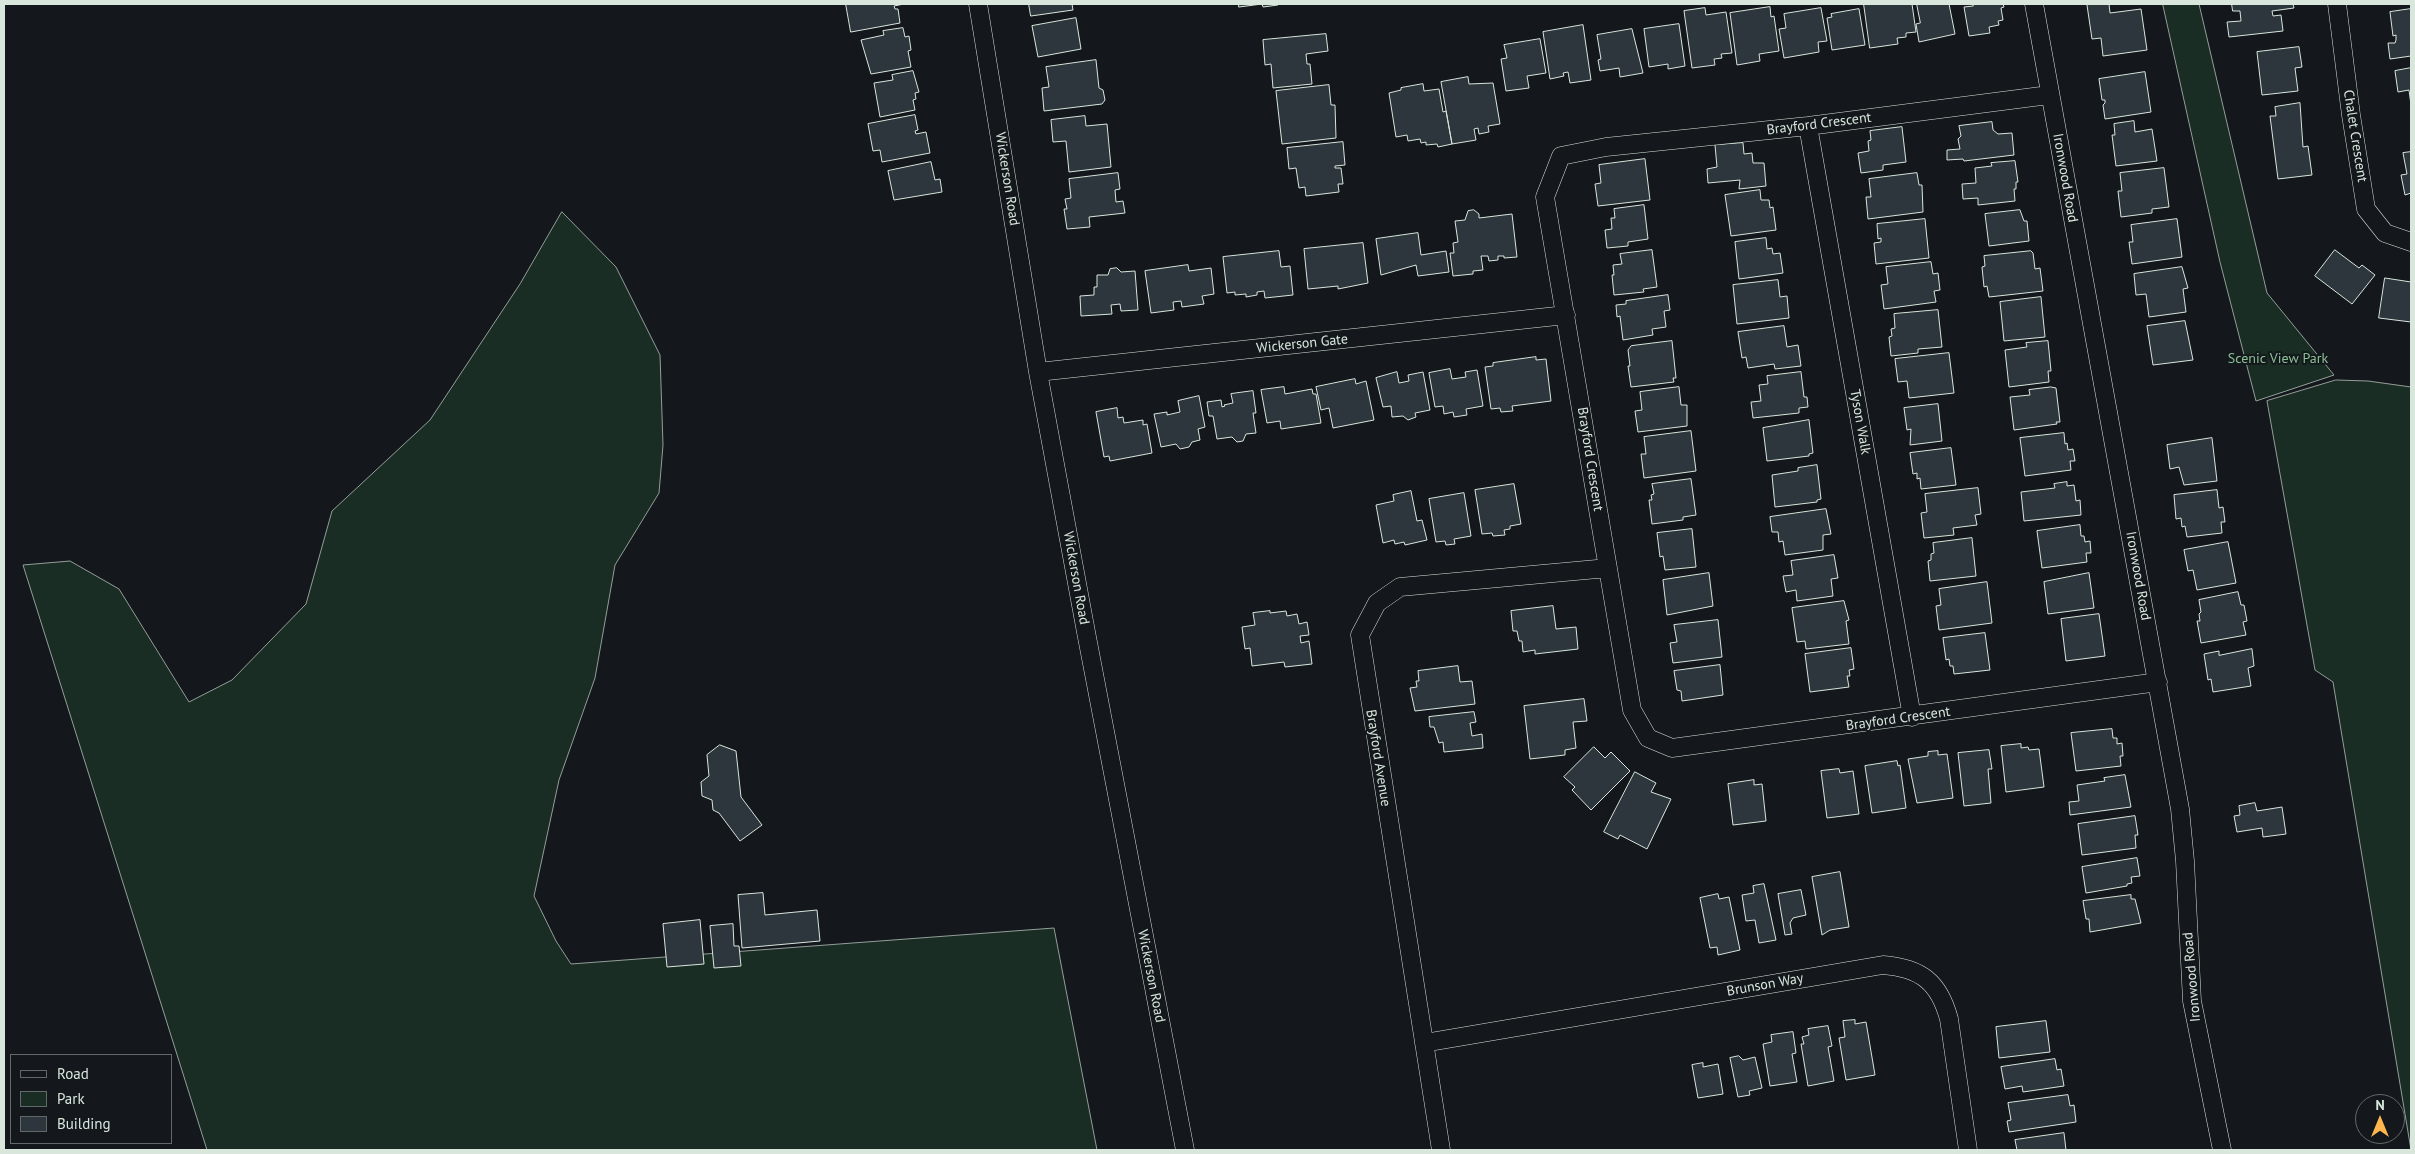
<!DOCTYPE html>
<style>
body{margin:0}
#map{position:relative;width:2415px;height:1154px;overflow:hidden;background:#14181c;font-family:"PT Sans",sans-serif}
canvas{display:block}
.frame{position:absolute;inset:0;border:5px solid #d8e6dc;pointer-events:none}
.legend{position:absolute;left:10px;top:1054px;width:162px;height:90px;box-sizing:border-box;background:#14181c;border:1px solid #626a69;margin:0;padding:6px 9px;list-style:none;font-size:15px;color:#d8e6dc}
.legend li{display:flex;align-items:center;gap:10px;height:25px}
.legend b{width:25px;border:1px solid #626a69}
.north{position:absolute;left:2355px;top:1094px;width:50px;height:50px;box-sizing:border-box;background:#14181c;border:1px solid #626a69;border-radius:50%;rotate:0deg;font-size:14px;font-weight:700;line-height:20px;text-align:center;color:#d8e6dc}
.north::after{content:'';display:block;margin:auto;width:18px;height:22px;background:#ffb74d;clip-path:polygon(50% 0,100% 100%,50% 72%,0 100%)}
</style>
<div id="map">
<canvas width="2415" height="1154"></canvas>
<div class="frame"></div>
<ul class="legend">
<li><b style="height:6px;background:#14181c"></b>Road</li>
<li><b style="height:14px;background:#1a2d24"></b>Park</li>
<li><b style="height:14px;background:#2c363c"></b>Building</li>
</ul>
<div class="north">N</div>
</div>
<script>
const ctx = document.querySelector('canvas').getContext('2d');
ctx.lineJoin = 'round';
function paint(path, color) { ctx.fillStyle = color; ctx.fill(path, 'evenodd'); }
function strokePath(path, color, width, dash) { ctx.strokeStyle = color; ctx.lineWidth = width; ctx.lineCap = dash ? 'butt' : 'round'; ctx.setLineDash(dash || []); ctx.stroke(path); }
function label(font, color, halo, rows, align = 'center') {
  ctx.font = font + ' "PT Sans",sans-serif'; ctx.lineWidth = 4; ctx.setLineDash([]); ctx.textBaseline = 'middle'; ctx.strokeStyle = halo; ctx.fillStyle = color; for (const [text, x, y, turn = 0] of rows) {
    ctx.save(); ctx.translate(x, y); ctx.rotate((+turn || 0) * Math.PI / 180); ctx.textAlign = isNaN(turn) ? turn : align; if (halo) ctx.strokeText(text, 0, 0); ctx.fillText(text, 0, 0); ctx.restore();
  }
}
const green = new Path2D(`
 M2163,4H2199L2267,293L2334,375L2256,401L2220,262Z
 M562,212L616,267L660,355L663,445L659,493L615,565L595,678L559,780L534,896L556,941L571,964L1054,928L1097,1150H207L23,565L70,561L119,589L189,702L232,680L306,604L332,511L430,420L520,284Z
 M2336,380L2368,381L2411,387V1150L2333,682L2315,670L2267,401Z`);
const building = new Path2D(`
 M846,4H904L894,6L895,9H898L900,23L851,32Z
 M1029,4H1072L1073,10L1031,16Z
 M1239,4H1278V5L1263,7L1262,4L1239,7Z
 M1864,4H1912L1916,32L1906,33V37L1897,38L1898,44L1870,48Z
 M1917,4H1949L1955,34L1919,42L1916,24L1920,23Z
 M1973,4H2003L2004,7L2001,8L2003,20L1998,21L1999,25L1989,27L1990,33L1969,36L1964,7L1973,6Z
 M2109,4L2110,13L2141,9L2147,50L2103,56L2101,38L2092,39L2087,5Z
 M2232,4H2293L2294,8L2272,11L2273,16L2281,15L2283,31L2229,37L2227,22L2241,21L2240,11H2233Z
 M1770,7L1771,17L1774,16L1779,51L1759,54L1760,61L1737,65L1730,13Z
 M1705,8L1706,15L1726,12L1732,53L1721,54L1722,58L1714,59L1715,65L1692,68L1684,11Z
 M1821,8L1827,41L1818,42L1819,52L1784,58L1779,29L1786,28L1784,14Z
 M1859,9L1865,45L1832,50L1827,18L1832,17L1831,14Z
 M2411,9V56L2390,59L2388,43H2395L2396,40V35L2393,36L2390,12Z
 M1076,18L1081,49L1038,57L1032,26Z
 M1679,24L1685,66L1668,69V64L1649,67L1644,29Z
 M1583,25L1591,80L1570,83L1568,72L1563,73L1564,76L1550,79L1543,32Z
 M903,28L905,37L909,36L911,50L908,51L911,67L871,74L861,40L884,35L883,31Z
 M1632,29L1643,73L1620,77L1619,68L1600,71L1598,60L1601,59L1597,35Z
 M1326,34L1328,51L1306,54L1307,64H1310L1312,84L1273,88L1271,64L1265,65L1263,40Z
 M1540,39L1546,73L1527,76L1529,88L1506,91L1501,59L1507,58L1504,45Z
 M2299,47L2302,67L2295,68L2298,91L2262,95L2257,52Z
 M1096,60L1099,88L1103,90L1105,100L1102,104L1044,111L1042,88L1049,87L1046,67Z
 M2411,68V105L2409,90L2398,92L2395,71Z
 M913,71L919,92L915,93L916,99L913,100L915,110L880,117L874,83L893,80L892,75Z
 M2145,72L2151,112L2105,119L2103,105L2105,103V100H2102L2099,79Z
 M1468,77L1469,84L1493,83L1500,124L1488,126L1489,132L1479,134L1478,128L1474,129L1476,140L1452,144L1441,82Z
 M1423,84L1424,91L1439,89L1443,112L1446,111L1452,144L1438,147L1437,144L1426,145V142L1421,143L1420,139L1408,141L1407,135L1396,137L1389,93L1401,90V88Z
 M1329,85L1331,105H1335L1336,138L1282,144L1276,91Z
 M2300,103L2303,147L2308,146L2312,175L2278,179L2270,116H2276L2275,107Z
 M915,115L918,130L915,131L916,134L926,132L930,153L882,162L880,150L873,151L868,124Z
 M1085,116L1086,126L1107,124L1111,167L1069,172L1066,141L1053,142L1051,120Z
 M2134,121L2135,132L2152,129L2157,161L2116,166L2112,135H2115L2114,124Z
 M1992,122L1993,130L1998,134L2012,133L2014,155L1964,161L1963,159L1947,160V150L1960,149L1958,139L1961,136L1959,126Z
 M1902,127L1906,162L1883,165V170L1861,173L1858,153L1869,151L1868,141L1871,140L1870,131Z
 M1343,142L1345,165L1335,166V168H1341L1343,184H1338L1339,192L1306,196L1305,187L1299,188L1296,168L1289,169L1287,148Z
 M1743,143L1744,154L1752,153L1753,163H1764L1766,186L1739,189L1740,180L1708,183L1707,169L1717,167L1715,145Z
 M2411,152V193L2405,195L2401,175L2407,174L2403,153Z
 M1645,159L1650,200L1598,206L1595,184L1601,183L1599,165Z
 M2015,161L2018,182H2016V189H2014L2015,201L1978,205V198L1963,199L1962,184L1976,183L1975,168L1992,166L1991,163Z
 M931,162L935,180L940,179L942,192L894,200L888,171Z
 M2164,168L2169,207L2152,209V213L2121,217L2118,191H2122L2120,173Z
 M1118,173L1120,189L1115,190L1116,202L1123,201L1125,213L1089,217L1090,227L1067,229L1064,209H1067L1065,199L1071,198L1069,179Z
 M1917,173L1919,185H1922L1923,212L1868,219L1866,197H1871L1869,179Z
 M1760,190L1761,200H1769L1770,208L1773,207L1776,230L1731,236L1725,195Z
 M1644,205L1648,239L1628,242V246L1607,248L1605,230L1612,229L1611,218H1615L1614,209Z
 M1474,210L1479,214V218L1512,214L1517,257L1504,258V256H1498V260L1489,261L1488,256H1481L1483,270L1473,271V274L1453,276L1450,253H1454L1453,243L1458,242L1455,221L1465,220L1468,211Z
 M2020,210L2024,221H2027L2029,241L1989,246L1985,214Z
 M1925,219L1929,258L1876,264L1874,243L1881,242V238L1878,239L1877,224Z
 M2177,219L2182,257L2132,264L2129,242H2133L2131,225Z
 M1418,233L1421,255L1446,251L1449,272L1418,276L1416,265L1381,275L1376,239Z
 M1766,238L1767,249L1772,248L1773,254L1780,253L1783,273L1739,279L1735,242Z
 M1363,243L1368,283L1338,289V286L1308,289L1304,249Z
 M1652,250L1657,287L1643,289L1644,292L1614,295L1612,275H1614L1613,265L1622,264L1620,254Z
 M2335,250L2359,268L2362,265L2375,275L2352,304L2315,276Z
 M1279,251L1281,267L1290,266L1293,295L1265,298L1264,291L1257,292V295L1246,297V294L1235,295V292L1227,293L1223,257Z
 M2031,251L2033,253L2035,269L2040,268L2043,291L1989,297L1987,286L1984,287L1982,267L1985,266L1984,256Z
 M1931,262L1933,274L1938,273L1940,290L1934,291L1936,302L1884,309L1881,285L1888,284L1886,267Z
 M1188,265L1189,271L1211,268L1214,294L1202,296L1204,304L1182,307L1181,301L1173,302L1174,310L1151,313L1145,271Z
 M2182,267L2188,288L2183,289L2186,312L2149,317L2146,294L2136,295L2134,274Z
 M1117,268L1121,272L1135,271L1138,310L1121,311L1120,304L1111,305L1112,314L1081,316L1080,296L1094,295V287H1097V275H1108L1110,269Z
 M2385,278L2411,282V322L2379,318Z
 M1778,280L1780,297L1787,296L1789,318L1737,324L1733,285Z
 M1668,295L1670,310L1664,311L1666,327L1652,329L1653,335L1623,340L1620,316L1617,317L1616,305L1626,304V301Z
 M2041,297L2045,337L2004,341L2000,302Z
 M1938,310L1942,347L1918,349V353L1891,356L1889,337L1892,336L1891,329L1895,328L1894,314Z
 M2185,321L2193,360L2153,365L2147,326Z
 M1784,326L1787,347L1798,345L1801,366L1775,369L1774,364L1748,368L1746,357L1742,358L1738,332Z
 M1672,341L1676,378H1673L1674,382L1631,387L1628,366H1630L1628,350L1631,346Z
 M2048,341L2051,371H2048L2049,382L2009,387L2005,350L2027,347L2026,343Z
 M1949,353L1954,393L1909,398L1907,381L1898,382L1895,359Z
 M1536,357V360L1546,359L1551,401L1512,406L1513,411L1501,412L1500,408L1491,409L1485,367L1493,366V363Z
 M1450,369L1452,379L1466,377L1465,372L1477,370L1483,406L1466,409L1467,415L1454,417L1453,412L1444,414L1443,406L1435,407L1429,373Z
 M1397,372L1399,383L1409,381L1408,375L1423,372L1430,410L1415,413L1416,417L1408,420L1403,416L1392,417L1391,406L1383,407L1376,378Z
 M1801,372L1804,397H1807L1808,407L1799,408V413L1753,418L1751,402L1761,401L1759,385L1768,384L1767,376Z
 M1355,379L1356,384L1366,381L1374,420L1333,428L1329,408L1321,410L1316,387Z
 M1284,387L1285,394L1312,389L1313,394H1316L1321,423L1281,429L1280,421L1267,423L1261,390Z
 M1679,387L1681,405H1687V426L1638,432L1635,411L1642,410L1640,392Z
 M2051,387L2056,388L2060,422H2056L2057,424L2014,430L2010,397L2030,395L2029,390Z
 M1253,391L1256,413H1253L1256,433L1246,434L1243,441L1237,442L1232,437L1217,439L1213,416H1209L1207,402L1221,400L1222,407L1225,406L1224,405L1233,403L1231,394Z
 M1199,396L1205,427L1198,429L1200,440L1192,442L1189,447L1180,449L1176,444L1161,447L1154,414L1167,412V415L1180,412L1178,401Z
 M1938,404L1942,441L1910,445L1911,429L1907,430L1904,408Z
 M1117,408L1118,418L1123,417L1124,423L1143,420V425L1147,424L1152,453L1110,461L1109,456L1104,457L1096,412Z
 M1809,420L1813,453L1809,454V456L1767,461L1763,428Z
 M1691,431L1696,471L1644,478L1641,454H1646L1644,437Z
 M2064,433L2065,444L2067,443L2068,450L2073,449L2075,461H2070L2071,470L2025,476L2020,438Z
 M2212,438L2217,481L2184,485L2179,467L2170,469L2167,445Z
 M1951,448L1956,485L1921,489L1920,478L1917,479V473L1913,474L1910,453Z
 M1817,465L1821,499L1817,500V502L1775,507L1772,475L1798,471V468Z
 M1691,479L1696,515L1683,517V520L1652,524L1649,500H1652L1651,495L1654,494L1652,484Z
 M2067,482V486L2074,485L2076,501L2080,500L2081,515L2024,521L2021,492L2055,488L2054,484Z
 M1514,484L1521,524L1510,526V529L1504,530L1505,535L1493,536L1492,533L1482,534L1475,490Z
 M1978,488L1981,514L1975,515L1977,525L1953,528L1954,535L1924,538L1921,513L1927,512L1925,494Z
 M2217,490L2219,508L2223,507L2225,522H2221L2222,533L2187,537L2185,526L2182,527L2181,518L2176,519L2174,495Z
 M1411,491L1417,521L1422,520L1427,540L1405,545L1404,542L1395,544L1394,540L1383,543L1376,505L1394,501L1393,495Z
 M1464,493L1471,536L1454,539L1455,544L1446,545L1445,541L1436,542L1429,499Z
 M1826,509L1831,534L1823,535V550L1785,555L1783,541L1779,542L1778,532H1772L1770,517Z
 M2080,525L2081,536H2084L2085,542L2090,541L2091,553H2086L2087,562L2042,568L2037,531Z
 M1692,529L1696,567L1665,570L1663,556L1660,557L1657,533Z
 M1972,538L1976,576L1930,581L1928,561L1931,560V554L1934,553L1933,543Z
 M2228,542L2236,583L2197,590L2193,570L2188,571L2184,550Z
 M1834,555L1838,578L1831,579L1833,596L1797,601L1796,590L1786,592L1783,576L1793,575L1791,561Z
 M1709,573L1713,606L1667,615L1663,580Z
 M2089,573L2094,608L2048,614L2044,582Z
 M1987,582L1992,623L1939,630L1936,606L1941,605L1939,589Z
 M2238,592L2241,605H2244L2247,621L2243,622L2246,635L2201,643L2197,621H2200L2199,614L2201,612L2199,600Z
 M1844,601L1849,620L1846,621L1849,644L1806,649L1805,641L1797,642L1792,608Z
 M1553,606L1556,629L1576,627L1578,649L1535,654V650L1523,652L1522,641H1519L1517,631H1513L1511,611Z
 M1270,611V613L1286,611L1287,616L1297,614L1299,624L1307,622L1309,635L1300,636L1301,643L1309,641L1312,664L1285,667L1284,662L1252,666L1250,648L1245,649L1242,627L1255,625L1253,613Z
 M2099,614L2105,656L2066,661L2061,619Z
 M1718,620L1722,657L1673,663L1670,643L1677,642L1674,625Z
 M1985,633L1990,670L1954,674L1953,666H1950L1949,659L1946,660L1943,638Z
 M1851,648L1854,669L1849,670L1850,676H1847L1849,687L1810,692L1805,654Z
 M2252,649L2254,666L2248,668L2251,686L2213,692L2211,679L2208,680L2204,654L2219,651V655Z
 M1720,665L1723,695L1682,701L1681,691L1677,690L1674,671Z
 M1458,666L1460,682L1472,681L1475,704L1415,711L1410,688L1417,687L1416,681H1419L1418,671Z
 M1584,699L1587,721L1573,722L1576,748L1565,750V755L1530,759L1524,706Z
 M1474,712L1476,722L1470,723L1472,736L1482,734L1483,748L1444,752L1443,742L1439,743L1434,727H1430L1429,717Z
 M2112,729L2113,738H2117V744L2122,743L2123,756H2120L2121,766L2076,771L2071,733Z
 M2021,744V748L2028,747L2029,750L2039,749L2044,787L2006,792L2001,746Z
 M720,745L736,751L741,797L762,825L740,841L719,813L713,810L712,800L702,796L701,782L709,776L707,755Z
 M1594,747L1605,758L1611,752L1630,771L1591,810L1572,790L1575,787L1564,777Z
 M1989,750L1992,769H1988L1991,803L1964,806L1958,753Z
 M1938,751V755L1947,754L1953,798L1917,803L1908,759L1928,756V752Z
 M1897,761L1898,766L1900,765L1906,808L1872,813L1865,766Z
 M1839,769L1840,773L1853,771L1859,814L1827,818L1821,771Z
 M1635,772L1656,783L1651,792L1671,799L1647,849L1620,835L1618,839L1604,832Z
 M2125,775L2131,807L2070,815L2069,802L2079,801L2077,785L2105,781L2104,778Z
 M1754,780V785L1762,784L1766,821L1733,825L1728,784Z
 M2255,803L2257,811L2282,807L2286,834L2263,837L2262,828L2237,832L2234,816L2240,815L2239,806Z
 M2135,816L2138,835H2135L2136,848L2082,855L2078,824Z
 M2137,858L2140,876L2131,877L2132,883L2127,884V886L2086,893L2082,867Z
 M1840,872L1849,927L1830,930L1822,935L1812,877Z
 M1764,884L1776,940L1759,943L1755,920L1746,921L1742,895L1754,893L1753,886Z
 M1801,890L1806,915L1793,918L1790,923L1792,934L1785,935L1778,894Z
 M763,893L765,915L817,910L820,941L742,948L738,895Z
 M1718,894L1719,899L1729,897L1740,950L1718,955L1717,947L1710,948L1700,898Z
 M2131,895V899H2135L2141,923L2090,932L2089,919H2086L2083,901Z
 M700,920L704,964L667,967L663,924Z
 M733,924L734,946H739L741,966L714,968L710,926Z
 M1855,1020V1024L1866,1022L1875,1075L1846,1080L1839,1038L1845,1037L1843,1021Z
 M2046,1021L2050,1052L1999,1058L1996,1027Z
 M1828,1026L1832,1046L1828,1047L1834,1081L1808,1086L1801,1044H1804L1802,1037L1809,1035L1808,1029Z
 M1793,1032L1796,1053L1792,1054L1797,1082L1770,1086L1763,1044L1772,1042L1771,1035Z
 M1739,1056L1743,1060L1755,1057L1762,1088L1749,1091L1750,1095L1738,1097L1730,1058Z
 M2055,1059L2057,1070L2061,1069L2064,1086L2023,1092L2022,1086L2005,1089L2001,1067Z
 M1703,1063V1067L1718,1064L1723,1094L1698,1098L1692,1065Z
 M2068,1095L2070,1106L2074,1105L2076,1122L2009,1132L2007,1121L2011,1120L2008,1103Z
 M2064,1133L2066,1150H2017L2015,1140Z`);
const minor = new Path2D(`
 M978,4L1038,372L1086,632L1185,1150
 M2034,4L2180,809L2185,861L2192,1001L2222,1150
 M2337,4L2351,115L2366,209L2385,233L2411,242
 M2049,95L1808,126L1606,147L1561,156L1545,197L1632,710L1648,738L1672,748L2158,682
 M1808,126L1912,717
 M1038,372L1566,315
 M1424,1043L1883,965C1921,968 1939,982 1949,1019L1968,1150
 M1441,1150L1360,635L1377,603L1400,587L1608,568`);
const streetNames = [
 ["Brayford Crescent",1819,124,-7],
 ["Chalet Crescent",2355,136,81],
 ["Ironwood Road",2065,178,80],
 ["Wickerson Road",1007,179,81],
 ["Wickerson Gate",1302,344,-6],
 ["Tyson Walk",1860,422,80],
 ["Brayford Crescent",1590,459,81],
 ["Ironwood Road",2138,576,80],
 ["Wickerson Road",1076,578,80],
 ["Brayford Crescent",1898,719,-8],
 ["Brayford Avenue",1378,758,81],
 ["Wickerson Road",1151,976,79],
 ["Ironwood Road",2192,977,-95],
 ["Brunson Way",1765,985,-10]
];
const parkNames = [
 ["Scenic View Park",2278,359]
];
paint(green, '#1a2d24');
strokePath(green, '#939e99', 1);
paint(building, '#2c363c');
strokePath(building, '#d8e6dc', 1);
strokePath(minor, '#d8e6dc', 19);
strokePath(minor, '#14181c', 18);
label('14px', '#d8e6dc', '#14181c', streetNames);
label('14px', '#8ac095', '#14181c', parkNames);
</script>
